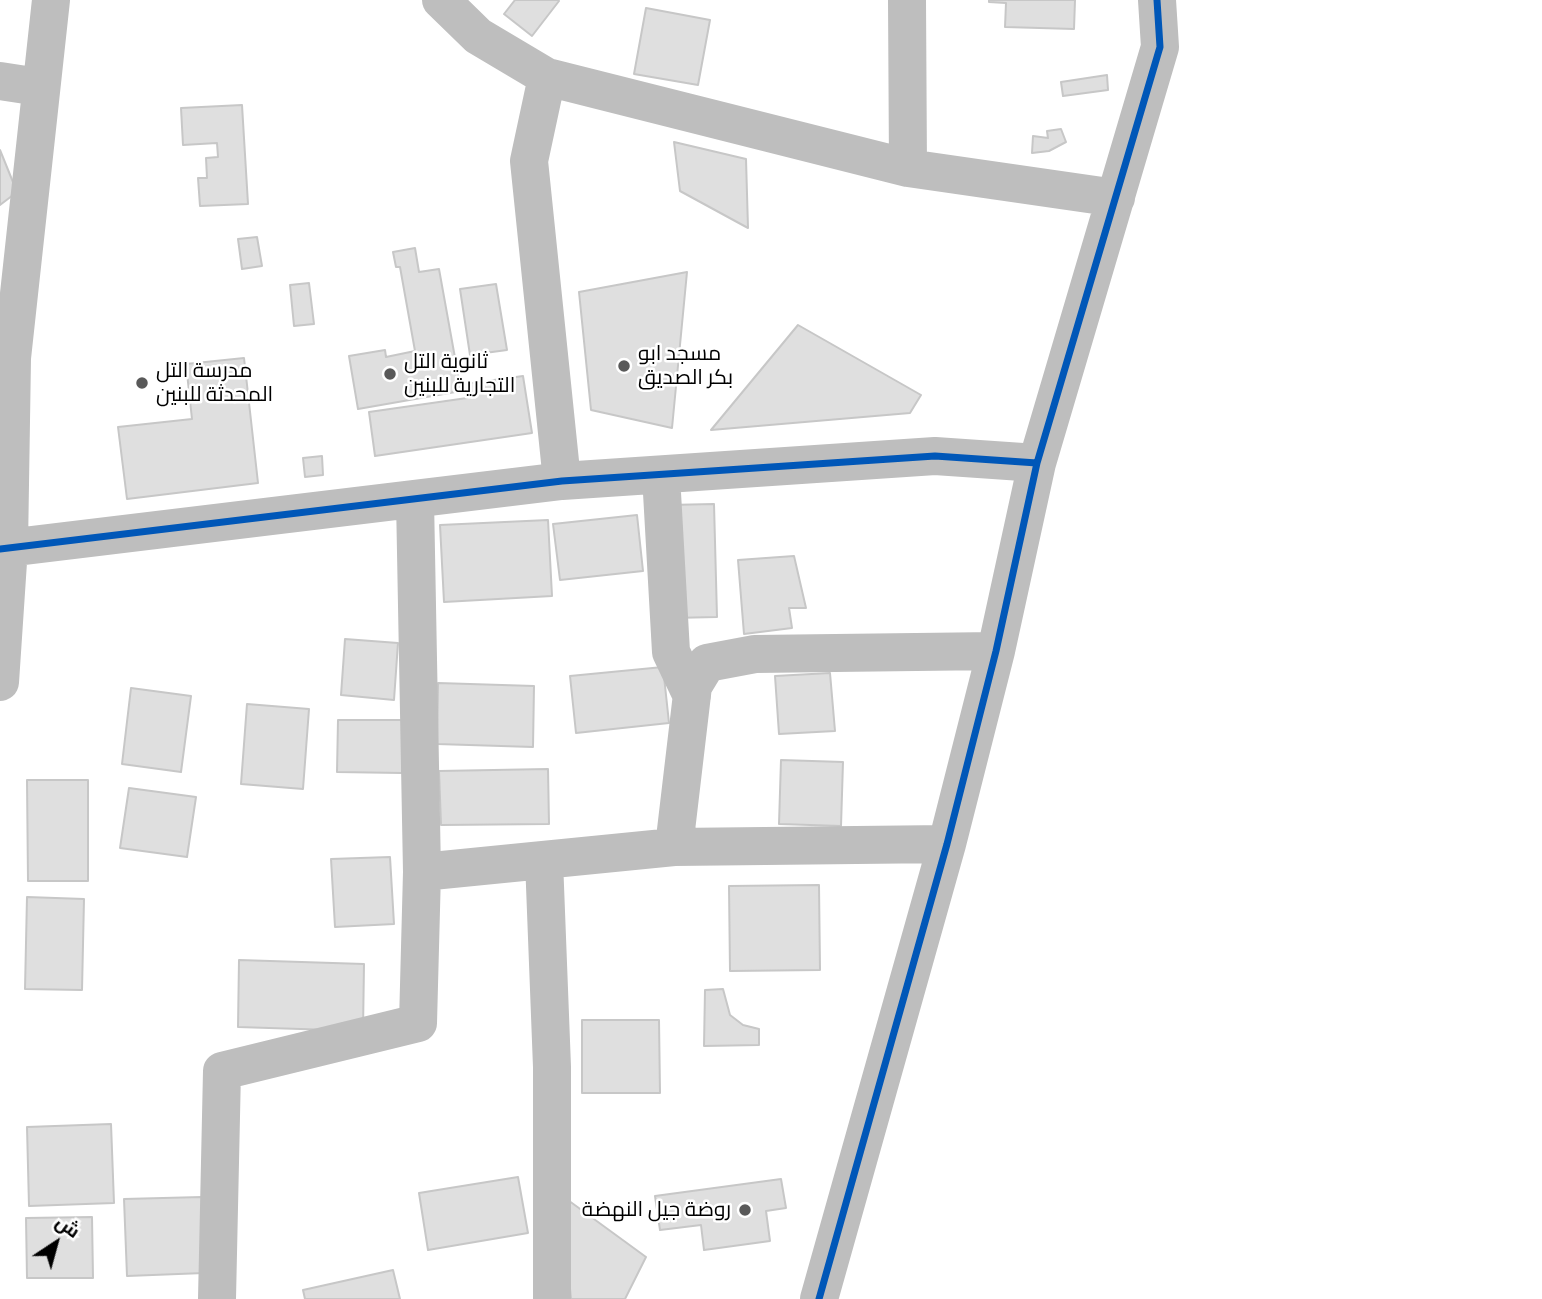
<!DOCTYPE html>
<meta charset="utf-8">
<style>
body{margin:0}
#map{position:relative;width:1542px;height:1299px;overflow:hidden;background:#fff;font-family:"PT Sans Narrow",Cairo,sans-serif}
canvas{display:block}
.north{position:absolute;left:21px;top:1208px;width:70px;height:70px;-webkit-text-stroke:5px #fff;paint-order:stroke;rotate:36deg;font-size:19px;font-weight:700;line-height:28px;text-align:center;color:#000}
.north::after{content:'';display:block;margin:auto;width:24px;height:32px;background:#000;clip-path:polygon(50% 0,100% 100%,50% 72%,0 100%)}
</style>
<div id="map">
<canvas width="1542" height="1299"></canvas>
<div class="north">ش</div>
</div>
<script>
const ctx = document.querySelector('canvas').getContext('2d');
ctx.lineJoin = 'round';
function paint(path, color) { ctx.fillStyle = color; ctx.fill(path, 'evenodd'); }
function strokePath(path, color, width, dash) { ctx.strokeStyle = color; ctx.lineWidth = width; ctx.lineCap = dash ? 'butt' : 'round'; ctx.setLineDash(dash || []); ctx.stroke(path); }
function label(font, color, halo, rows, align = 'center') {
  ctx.font = font + ' "PT Sans Narrow",Cairo,sans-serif'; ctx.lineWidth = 5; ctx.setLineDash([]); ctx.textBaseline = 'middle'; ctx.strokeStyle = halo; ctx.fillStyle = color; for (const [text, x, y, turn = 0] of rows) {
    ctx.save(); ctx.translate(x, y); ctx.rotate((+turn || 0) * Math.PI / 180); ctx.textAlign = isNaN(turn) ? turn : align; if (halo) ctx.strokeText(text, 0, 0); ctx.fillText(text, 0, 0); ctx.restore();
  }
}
const building = new Path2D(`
 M515,0H558L559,1L532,36L504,14Z
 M989,0H1075L1074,29L1005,27L1006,3L989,2Z
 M646,8L710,20L698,85L634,74Z
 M1107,75L1108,90L1063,96L1061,82Z
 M242,105L248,204L200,206L198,178H207L206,158L218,157L217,143L183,145L181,108Z
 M1061,129L1066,142L1049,151L1032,153L1033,136L1048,138L1047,131Z
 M674,142L746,159L748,228L680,191Z
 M0,150L17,192L0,205Z
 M257,237L262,266L242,269L238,239Z
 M415,248L419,272L439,269L461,391L358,409L349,356L385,350L386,357L415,351L400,267H396L393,252Z
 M687,272L672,428L591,410L579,292Z
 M309,283L314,324L294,326L290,285Z
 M496,284L507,350L470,355L460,289Z
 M798,325L921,395L910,413L711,430Z
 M244,358L258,483L127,499L118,427L192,419L186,364Z
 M523,376L532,433L375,456L369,412L467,398L465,384Z
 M322,456L323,475L305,477L303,458Z
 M714,504L717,617L671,618L668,505Z
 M637,515L643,571L560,580L553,524Z
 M548,520L552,596L444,602L440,525Z
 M794,556L806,608H789L792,628L744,634L738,560Z
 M345,639L398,643L394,700L341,695Z
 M663,667L669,723L576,733L570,676Z
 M830,673L835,731L779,734L775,676Z
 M438,683L534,686L533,747L437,744Z
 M131,688L191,696L181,772L122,764Z
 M247,704L309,709L303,789L241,784Z
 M338,720H403L402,773L337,772Z
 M781,760L843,762L841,826L779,824Z
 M548,769L549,824L441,825L439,771Z
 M27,780H88V881H28Z
 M129,788L196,797L187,857L120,848Z
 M390,857L394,924L335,927L331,859Z
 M819,885L820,970L730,971L729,886Z
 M27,897L84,899L82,990L25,989Z
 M239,960L364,964L363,1031L238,1027Z
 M723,989L730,1015L743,1025L759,1029V1045L704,1046L705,990Z
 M582,1020H659L660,1093H582Z
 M111,1124L114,1203L29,1206L27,1127Z
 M518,1177L528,1233L428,1250L419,1193Z
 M781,1179L786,1208L766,1211L770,1241L704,1250L701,1225L660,1230L655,1196Z
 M561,1195L646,1257L625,1299H571Z
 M202,1197L204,1273L127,1276L124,1199Z
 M92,1217L93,1278H27L26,1218Z
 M393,1270L400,1299H305L303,1290Z`);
const minor = new Path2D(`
 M441,0L478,36L547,77L908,168L1116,198
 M907,0L908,168
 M547,77L529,161L562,481
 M0,81L39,87
 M661,475L671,652L692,696
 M415,499L422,872L674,847L947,844
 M0,549L562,481L935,456L1037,463
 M0,682L9,547L12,358L51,0
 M674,847L693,686L707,663L755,654L996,651
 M544,860L552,1067V1299
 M217,1299L222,1071L418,1023L422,872
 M819,1299L947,844L996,651L1037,463L1160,47L1157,0`);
const cycleway = new Path2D(`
 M0,549L562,481L935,456L1037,463
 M819,1299L947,844L996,651L1037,463L1160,47L1157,0`);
const markers = [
 [624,366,7,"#595959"],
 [390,374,7,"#595959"],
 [142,383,7,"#595959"],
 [745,1210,7,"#595959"]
];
const poiNames = [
 ["مسجد ابو",638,354],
 ["بكر الصديق",638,378],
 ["ثانوية التل",404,362],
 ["التجارية للبنين",404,386],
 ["مدرسة التل",156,371],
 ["المحدثة للبنين",156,395],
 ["روضة جيل النهضة",731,1210,"right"]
];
paint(building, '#dfdfdf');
strokePath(building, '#c7c7c7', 2);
strokePath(minor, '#bebebe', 38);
strokePath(cycleway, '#0057b8', 7);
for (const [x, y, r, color] of markers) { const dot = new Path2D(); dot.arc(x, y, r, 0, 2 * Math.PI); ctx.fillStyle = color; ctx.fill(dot); strokePath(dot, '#fff', 2.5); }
label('21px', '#000', '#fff', poiNames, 'left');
</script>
